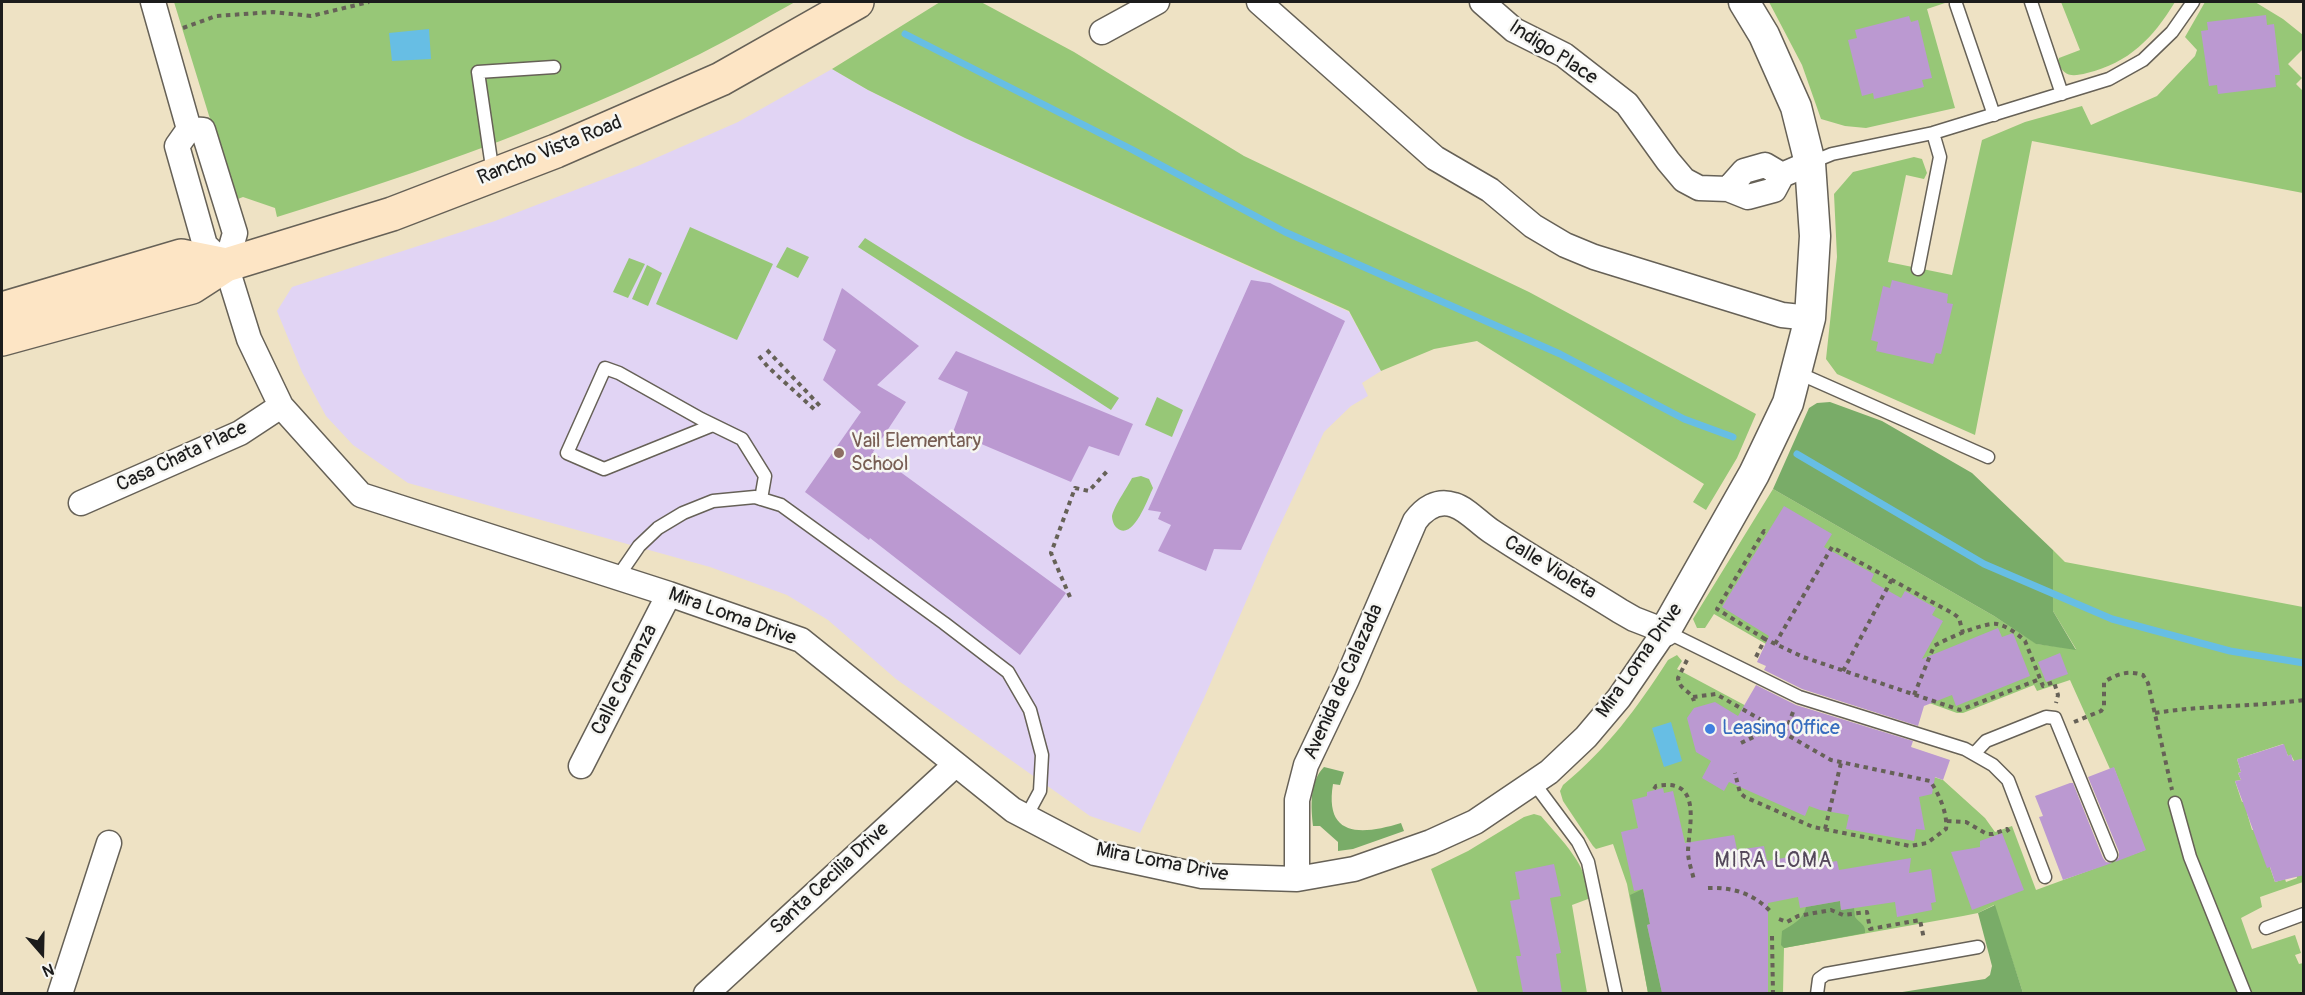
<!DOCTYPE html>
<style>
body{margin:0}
#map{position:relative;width:2305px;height:995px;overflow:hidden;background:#eee2c4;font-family:Pangolin,sans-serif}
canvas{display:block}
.frame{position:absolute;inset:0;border:3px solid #1c1c1c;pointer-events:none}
.north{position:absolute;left:12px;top:923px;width:60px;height:60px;-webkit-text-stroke:4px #f6f6f2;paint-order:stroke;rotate:160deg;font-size:16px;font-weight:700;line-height:24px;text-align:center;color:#1c1c1c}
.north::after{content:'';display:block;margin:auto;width:21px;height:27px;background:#1c1c1c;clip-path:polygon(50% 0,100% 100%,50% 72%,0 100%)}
</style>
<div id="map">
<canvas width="2305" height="995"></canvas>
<div class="frame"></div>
<div class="north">N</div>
</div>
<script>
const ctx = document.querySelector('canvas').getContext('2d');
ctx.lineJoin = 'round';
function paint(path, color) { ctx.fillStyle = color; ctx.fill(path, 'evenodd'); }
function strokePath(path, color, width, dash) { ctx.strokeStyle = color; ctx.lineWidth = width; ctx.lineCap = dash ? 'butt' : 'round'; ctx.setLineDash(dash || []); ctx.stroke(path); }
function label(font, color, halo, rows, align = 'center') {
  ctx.font = font + ' Pangolin,sans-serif'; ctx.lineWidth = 5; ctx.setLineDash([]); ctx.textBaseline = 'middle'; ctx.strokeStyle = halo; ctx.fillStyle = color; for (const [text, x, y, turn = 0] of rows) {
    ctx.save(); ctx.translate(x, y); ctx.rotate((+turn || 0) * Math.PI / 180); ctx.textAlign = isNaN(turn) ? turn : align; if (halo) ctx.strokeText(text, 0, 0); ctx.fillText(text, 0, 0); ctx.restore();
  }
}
const built = new Path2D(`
 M832,69L868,90L965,138L1349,312L1381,371L1362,383L1368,396L1351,406L1324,432L1272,542L1204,698L1140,833L1090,816L896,679L828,620L787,595L710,567L408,483L353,445L326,416L302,372L277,311L292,287L495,221L640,165L738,122Z`);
const green = new Path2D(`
 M174,2H795C764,19 732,38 700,54C564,122 422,172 277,217L275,208L243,197L235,200Z
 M940,2H981L1074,52L1244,156L1529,292L1756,414L1737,458L1706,510L1693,502L1704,484L1477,341L1434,349L1381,371L1349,311L965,138L868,90L832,69Z
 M1769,2H1948L1927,9L1955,108L1866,128L1845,126L1821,119L1802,65Z
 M2061,2H2175C2153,38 2129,63 2087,73C2072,77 2063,77 2058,61L2059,58L2080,50Z
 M2205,2H2255L2283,19L2303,35V49L2288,64L2302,78L2296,84L2303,91V193L2032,141L1975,435L1837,374L1826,359L1837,257L1834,194L1853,172L1914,157L1922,159L1927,173L1924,179L1906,175L1888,262L1952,275L1982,140L2025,122L2082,106L2091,125L2157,96L2195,56L2197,50L2185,37Z
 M690,227L773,264L737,340L656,304Z
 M865,238L1119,398L1111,410L858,247Z
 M787,247L809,257L798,278L776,267Z
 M629,258L645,264L628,298L613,292Z
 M647,265L662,273L648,306L632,299Z
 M1157,397L1183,410L1172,437L1145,425Z
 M1141,476L1149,479L1153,488C1148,498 1133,542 1117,528C1114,526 1112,520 1112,516C1114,506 1127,488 1132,478Z
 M1773,489L1994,616L2037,644L2076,649L2053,611V550L2065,562L2303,607V778L2291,755L2288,756L2283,744L2237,759L2241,772L2238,773L2241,780L2235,781L2242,802L2253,799L2247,813L2252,830L2257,829L2275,882L2285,879L2286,882L2297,878L2296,874L2304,875L2303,882L2260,897L2262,907L2241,918L2252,949L2295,935L2301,953L2295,955L2299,964L2303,963V993H2023L1994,905L1978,913L1963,916L1784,948L1783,993H1648L1627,884L1613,844L1596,849L1593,846L1563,801L1560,791L1563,785C1608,748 1637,708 1668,660L1677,655L1682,661L1677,669L1795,732L1943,780L1985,818L1995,832L2012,826L2036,890L2145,850L2114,768L2110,769L2070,680L2037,691L2034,685L1963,713H1957L1766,644L1714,614L1705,628H1697L1693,619Z
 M1534,814L1541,816C1561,840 1590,866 1588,899L1572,905L1587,993H1478L1431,869L1468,851L1524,817Z`);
const forest = new Path2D(`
 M1830,402L1882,421L1972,473L2053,550V611L2076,650L2036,644L1994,616L1773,489L1809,408L1817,403Z
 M1324,767L1344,772L1340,785L1333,784C1324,838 1362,835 1401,823L1404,831L1353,849L1338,851V842L1320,826H1313C1311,807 1309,782 1324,767Z
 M1643,889L1650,924L1647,925L1662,993H1648L1630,895Z
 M1840,901L1841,910L1854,908L1855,917C1859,923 1866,924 1865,933L1784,948L1781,945L1782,931C1793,924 1803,920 1806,907Z
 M1995,905L2023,993H1896L1985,979L1990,975L1992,966L1978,913Z`);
const water = new Path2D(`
 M429,29L431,59L392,61L389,33Z
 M1671,722L1682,761L1664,767L1652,728Z`);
const stream = new Path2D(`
 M905,34L1131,149L1285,232L1560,354L1684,419L1733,437
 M1797,454L1984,564L2112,619L2230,651L2304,663`);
const building = new Path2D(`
 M2266,15L2267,25L2274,24L2280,75H2275L2276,87L2218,94L2217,85L2209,86L2201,31L2208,30L2207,22Z
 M1909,16L1911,22L1918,20L1932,78L1922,80L1924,87L1874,99L1873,93L1862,96L1848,40L1857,38L1855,30Z
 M1251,280L1270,283L1345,321L1241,550L1214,549L1206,571L1158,551L1171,525L1158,519L1161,512L1148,510Z
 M1892,280L1948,294L1947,303L1953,304L1941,354L1936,353L1933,364L1876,351L1878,342L1871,340L1883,286L1890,288Z
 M842,288L919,346L877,385L906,402L873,452L1066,593L1020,655L870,538L869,540L805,492L861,412L823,380L836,350L823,340Z
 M956,351L1133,424L1119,456L1089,446L1071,482L953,432L968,392L938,379Z
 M1784,506L1832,534L1824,547L1874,574L1871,581L1901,598L1905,591L1936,608L1932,615L1943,621L1922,659L1998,628L2002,637L2013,633L2030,676L1956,706L1952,695L1924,706L1918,726L1802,689L1764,670L1766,666L1757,662L1769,636L1722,607Z
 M2060,653L2068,674L2046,682L2038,662Z
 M1756,685L1796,705L1913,741L1911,747L1950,760L1943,780L1935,777L1932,794L1919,797L1925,830L1916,829L1914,841L1846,829L1849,815L1820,810L1809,806L1805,816L1729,782L1724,791L1702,778L1711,761L1696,752L1687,718L1694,708L1715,702L1738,716Z
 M2284,744L2288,756L2291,754L2293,761L2304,758V875L2275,882L2270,867L2267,868L2235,781L2241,780L2238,773L2241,772L2237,759Z
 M2114,767L2146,850L2115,862L2119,857V852L2088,777Z
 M2070,783H2073L2103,858L2106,862L2112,863L2063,880L2039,817L2043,816L2035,796Z
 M1663,788L1664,793L1673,791L1685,843L1734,835L1737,850L1764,846L1767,861L1794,856L1797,868L1837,861L1839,870L1911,858L1909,873L1931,869L1936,902L1931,903L1932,910L1897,917L1895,902L1841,910L1840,901L1800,908L1798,897L1768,903V993H1662L1647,925L1650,924L1643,889L1634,891L1621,832L1638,828L1632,800L1647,796V792Z
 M2002,833L2024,890L1972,910L1951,852L1980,847V841Z
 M1554,864L1561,896L1550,898L1561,953L1556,954L1562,993H1523L1516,956H1521L1510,901L1520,899L1515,872Z`);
const path = new Path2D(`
 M183,28L216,16L273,12L311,16L369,2
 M767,350L821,407
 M759,356L768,367L814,409
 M1070,597L1051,553L1075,488L1089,491L1109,469
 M1765,639L1717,609L1764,531L1767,533
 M1775,644L1832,547L1954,614L1959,618L1963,633
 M1756,657L1765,639L1803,657L1960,710L2040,679
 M1687,660L1678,678C1679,690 1691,690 1694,701
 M1843,671L1892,579
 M1914,695L1934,646C1946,639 1984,622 1997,624C2007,626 2018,634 2025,641L2043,686L2054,682L2058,695L2056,703
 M1693,697L1716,694L1831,760L1930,781C1939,793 1948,815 1946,829L1927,843L1910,846L1813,827L1745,797L1740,793L1735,773
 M2155,713C2204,705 2254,707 2304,700
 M2074,722L2101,711L2104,707V682C2117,674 2128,670 2143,675L2148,683L2172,790
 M1785,733L1793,712
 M1741,743L1772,728
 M1654,789L1656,786C1703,777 1689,825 1688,851C1688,861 1692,871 1694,880
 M1947,821L1966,822L1987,834H1993L2007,829L2009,832
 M1825,829L1841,763
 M1708,888C1731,887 1753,893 1770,911
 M1779,919L1787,922L1798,916L1831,910L1843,915L1867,912L1870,929L1920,920L1924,939
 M1772,936L1773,994`);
const service = new Path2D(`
 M2031,2L2062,94
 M1956,4L1994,115
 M1810,163L1832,154L1933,133L2109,79L2143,60L2172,32L2193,2
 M493,174L478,72L554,67
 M1918,269L1940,157L1933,133
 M1796,372L1988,457
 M713,425L604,469L567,453L605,368L619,373L701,419L742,439L765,476L761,499
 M617,578L639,546L658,528L683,513L713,501L755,497L781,505L944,623L1008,672L1030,710L1042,755L1040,791L1026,817
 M1665,631L1799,697L1965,749L1993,765L2008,780L2045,877
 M1974,754L1986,741L2046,717L2055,718L2111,855
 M1534,783L1578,842L1588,862L1616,994
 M2175,803L2190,857L2245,994
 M2266,928L2304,914
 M1817,994L1819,979L1826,974L1978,947`);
const minor = new Path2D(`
 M153,2L189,129L177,146L205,245L226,265L249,339L281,406L361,495L669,594L801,640L1013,810L1095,853L1202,876L1297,879L1354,869L1431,842L1475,822L1549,772L1586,737L1619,698L1665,631L1634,619L1620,611C1577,584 1533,559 1491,531C1479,523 1467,509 1454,505C1437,499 1424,509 1415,521L1347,679L1306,765L1297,800V879
 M1259,2L1435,158L1490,190L1533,226L1565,245L1594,257L1782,315L1810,318
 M1482,2L1514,30L1564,55L1627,104L1668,161L1684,180L1699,188L1728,189L1748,197L1774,190L1782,175L1810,163
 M1102,32L1157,2
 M189,129L203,130L235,233L226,265
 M1728,189L1744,171L1765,165L1782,175
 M81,503L240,433L281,406
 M581,766L669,594
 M60,994L109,843
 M706,994L955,765`);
const tertiary = new Path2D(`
 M1665,631L1754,474L1788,403L1810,318L1815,236L1810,163L1796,107L1764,35L1744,2`);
const secondary = new Path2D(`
 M2,309L181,256L226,265
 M2,339L192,287L226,265L392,214L556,151L721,79L857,2`);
const markers = [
 [839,453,6,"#8d6e63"],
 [1710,729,6,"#3f7fe0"]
];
const streetNames = [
 ["Indigo Place",1553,53,33],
 ["Rancho Vista Road",550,151,-22],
 ["Casa Chata Place",182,457,-25],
 ["Calle Violeta",1550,568,31],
 ["Mira Loma Drive",732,617,20],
 ["Mira Loma Drive",1640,661,-55],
 ["Calle Carranza",625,680,-63],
 ["Avenida de Calazada",1344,682,-66],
 ["Mira Loma Drive",1162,863,11],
 ["Santa Cecilia Drive",830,879,-43]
];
const educationNames = [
 ["Vail Elementary",851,442],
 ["School",851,465]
];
const shopNames = [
 ["Leasing Office",1722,729]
];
const neighbourhoodNames = [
 ["MIRA LOMA",1774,862]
];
paint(built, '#e1d4f4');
paint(green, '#97c777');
paint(forest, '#79ac68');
paint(water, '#67bee4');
strokePath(stream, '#67bee4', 7);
paint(building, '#bb99d1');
strokePath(service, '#666157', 15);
strokePath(minor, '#666157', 27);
strokePath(tertiary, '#666157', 33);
strokePath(secondary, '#666157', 36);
strokePath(path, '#666157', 4, [4.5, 4.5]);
strokePath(service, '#fff', 12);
strokePath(minor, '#fff', 24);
strokePath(tertiary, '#fff', 30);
strokePath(secondary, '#fde5c5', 33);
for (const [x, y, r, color] of markers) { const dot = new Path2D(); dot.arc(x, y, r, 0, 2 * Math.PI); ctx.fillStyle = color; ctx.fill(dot); strokePath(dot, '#f6f6f2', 2); }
label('20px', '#1c1c1c', '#f6f6f2', streetNames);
label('20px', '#785e54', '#f6f6f2', educationNames, 'left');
label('20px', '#366cbe', '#f6f6f2', shopNames, 'left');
ctx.letterSpacing = '1.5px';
label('21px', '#54485b', '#f6f6f2', neighbourhoodNames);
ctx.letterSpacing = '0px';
</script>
